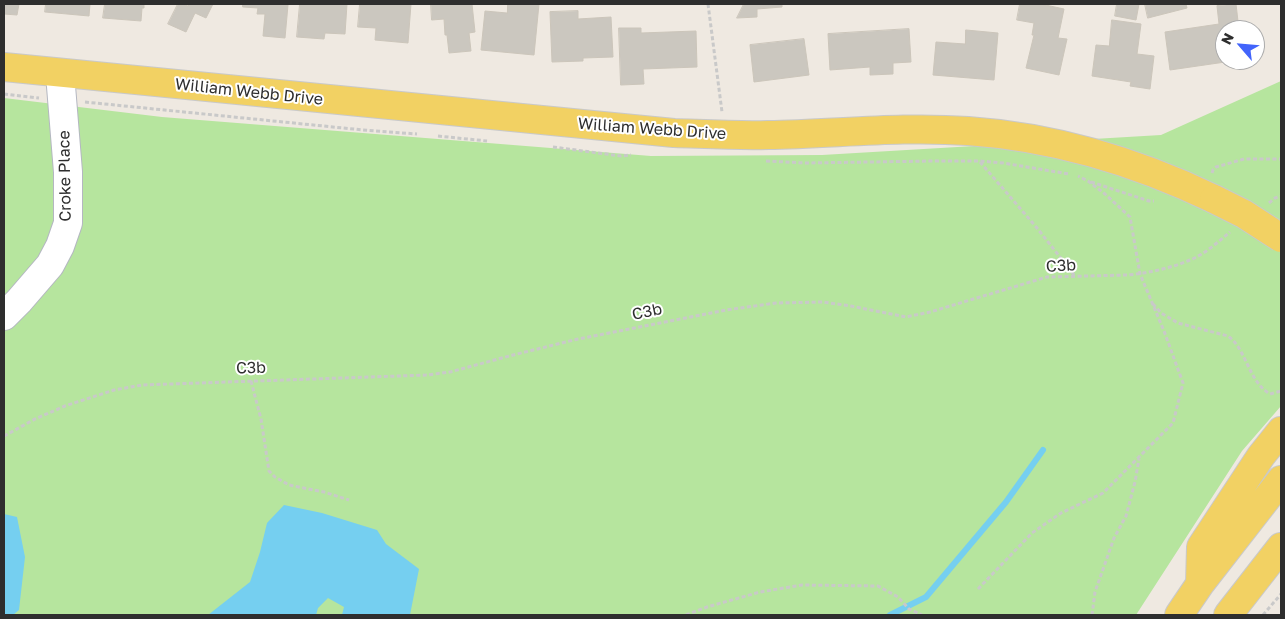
<!DOCTYPE html>
<style>
body{margin:0}
#map{position:relative;width:1285px;height:619px;overflow:hidden;background:#efe9e1;font-family:"Golos Text",sans-serif}
canvas{display:block}
.frame{position:absolute;inset:0;border:5px solid #2e2e2e;pointer-events:none}
.north{position:absolute;left:1215px;top:20px;width:50px;height:50px;box-sizing:border-box;background:#fff;border:1px solid #ababab;border-radius:50%;rotate:297deg;font-size:14px;font-weight:700;line-height:20px;text-align:center;color:#2e2e2e}
.north::after{content:'';display:block;margin:auto;width:18px;height:22px;background:#4264fb;clip-path:polygon(50% 0,100% 100%,50% 72%,0 100%)}
</style>
<div id="map">
<canvas width="1285" height="619"></canvas>
<div class="frame"></div>
<div class="north">N</div>
</div>
<script>
const ctx = document.querySelector('canvas').getContext('2d');
ctx.lineJoin = 'round';
function paint(path, color) { ctx.fillStyle = color; ctx.fill(path, 'evenodd'); }
function strokePath(path, color, width, dash) { ctx.strokeStyle = color; ctx.lineWidth = width; ctx.lineCap = dash ? 'butt' : 'round'; ctx.setLineDash(dash || []); ctx.stroke(path); }
function label(font, color, halo, rows, align = 'center') {
  ctx.font = font + ' "Golos Text",sans-serif'; ctx.lineWidth = 4; ctx.setLineDash([]); ctx.textBaseline = 'middle'; ctx.strokeStyle = halo; ctx.fillStyle = color; for (const [text, x, y, turn = 0] of rows) {
    ctx.save(); ctx.translate(x, y); ctx.rotate((+turn || 0) * Math.PI / 180); ctx.textAlign = isNaN(turn) ? turn : align; if (halo) ctx.strokeText(text, 0, 0); ctx.fillText(text, 0, 0); ctx.restore();
  }
}
const green = new Path2D(`
 M1281,81V406L1242,451L1136,615H4V98L162,117L651,156L822,155L1161,135Z`);
const water = new Path2D(`
 M284,505L322,513L377,530L386,544L419,569L410,615H342L344,607L328,598L318,608L316,615H208L250,582L260,552L267,523Z
 M4,514L17,517L25,557L19,610L13,615H4Z`);
const stream = new Path2D(`
 M890,615L926,597L1006,502L1043,450`);
const building = new Path2D(`
 M4,4H19L17,15L4,14Z
 M46,4H90L89,16L45,12Z
 M105,4H144V8H142L141,21L103,18Z
 M178,4H183L188,6L190,4H213L206,18L195,13L186,32L168,24Z
 M243,4H281L288,5L285,38L263,36L265,14H257L258,8L243,7Z
 M300,4H347L345,34L325,33L324,39L297,37Z
 M360,4H411L408,43L375,40L376,28L358,27Z
 M431,4H472L475,32L469,33L471,51L449,53L447,35H445L444,19L432,20Z
 M508,4H539L534,55L481,50L485,11L507,13Z
 M744,4H782V7L757,9V17L737,18Z
 M1020,4H1041L1064,9L1058,38L1067,39L1059,75L1026,68L1034,35H1032L1034,23L1017,20Z
 M1117,4H1139L1136,20L1115,16Z
 M1145,4H1186L1187,8L1148,18Z
 M1236,4L1239,30H1225V60H1239L1170,70L1165,32L1219,24L1217,6Z
 M578,11V19L611,17L613,57L583,58V61L552,62L550,12Z
 M1112,20L1141,24L1137,54L1154,56L1150,89L1130,86L1131,82L1092,76L1096,45L1109,46Z
 M619,28H641V33L696,31L697,67L643,69L644,84L621,85Z
 M909,29L911,62L893,63V74L870,75V67L830,70L828,34Z
 M966,30L998,33L994,80L933,75L936,42L965,44Z
 M804,39L809,75L754,82L750,45Z`);
const path = new Path2D(`
 M708,4L722,112
 M4,94L39,98
 M85,102L363,130L417,134
 M438,136L487,141
 M553,147L621,156L631,155
 M766,161L805,163L933,161H980L1003,163L1069,174
 M980,162L1037,228L1075,276
 M1212,173L1213,170L1216,167L1244,159H1281
 M1091,182L1149,201H1154
 M1269,203L1275,198L1281,196
 M1153,304L1161,313L1178,323L1228,336C1247,350 1248,381 1270,394L1281,391
 M251,381L261,419L269,471L275,477L289,485L324,492L349,500
 M4,436L35,419L65,406L114,390L142,385L427,375L450,372L513,355L578,339L726,310L776,303L823,302L851,306L906,317L930,312L1047,277L1128,275C1149,273 1171,268 1190,260C1205,254 1218,242 1230,232
 M978,589L1032,533L1061,513L1103,493L1173,423L1183,383L1164,331L1140,274L1130,217L1105,194L1088,181L1078,176
 M686,615L707,607L760,592L802,585L878,586L898,597L909,609L922,615
 M1092,615L1095,592L1114,538L1126,516L1135,482L1139,459
 M1263,615L1281,594`);
const minor = new Path2D(`
 M4,316L19,301L50,265L60,246L68,223V172L60,74`);
const major = new Path2D(`
 M4,67L674,133C705,134 737,136 768,135C835,134 902,126 968,131C1055,137 1137,162 1214,199
 M1200,584L1201,547L1261,456L1281,431
 M1179,615L1200,584L1281,480
 M1228,615L1281,547`);
const majorBridge = new Path2D(`
 M1214,199L1244,214L1281,238`);
const streetNames = [
 ["William Webb Drive",249,92,6],
 ["William Webb Drive",652,129,4],
 ["Croke Place",65,176,-91],
 ["C3b",1061,266,-4],
 ["C3b",647,312,-12],
 ["C3b",251,368,-2]
];
paint(green, '#b6e59e');
paint(water, '#75cff0');
strokePath(stream, '#75cff0', 6);
paint(building, '#cbc7bf');
strokePath(building, '#cbc5ba', 1);
strokePath(minor, '#b4b7c1', 30);
strokePath(major, '#c9c9c9', 30);
strokePath(path, '#c9c9c9', 3, [4, 2.5]);
strokePath(minor, '#fff', 28);
strokePath(major, '#f2d163', 28);
strokePath(majorBridge, '#c9c9c9', 30, []);
strokePath(majorBridge, '#f2d163', 28);
label('16px', '#2e2e2e', '#fff', streetNames);
</script>
